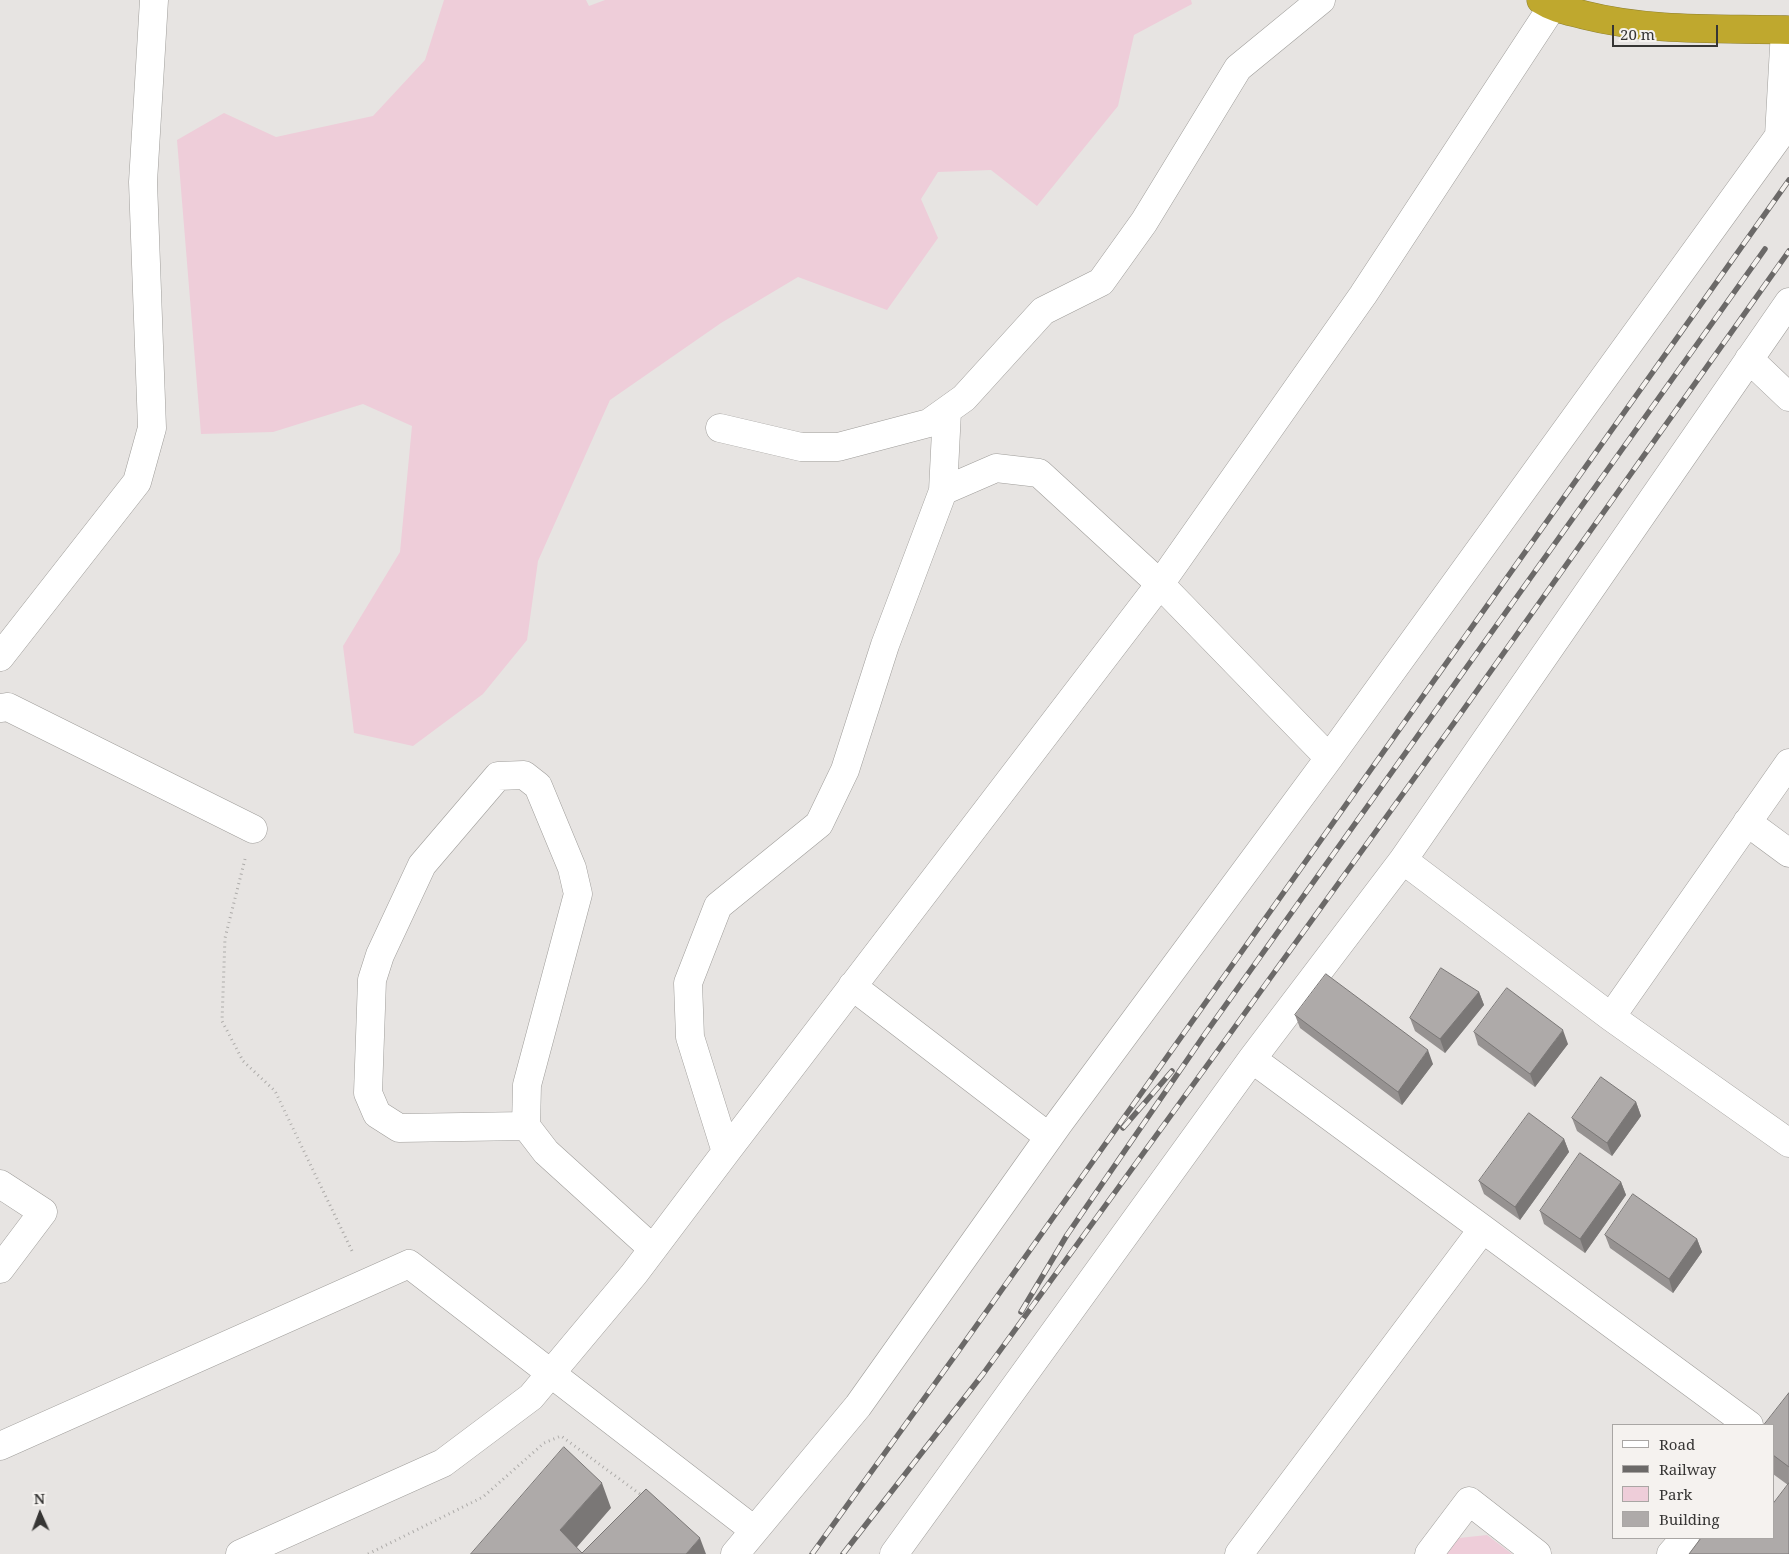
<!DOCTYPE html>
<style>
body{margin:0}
#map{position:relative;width:1789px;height:1554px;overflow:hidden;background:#e7e4e2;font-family:"Noto Serif",serif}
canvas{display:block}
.legend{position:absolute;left:1612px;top:1424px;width:162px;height:115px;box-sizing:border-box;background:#f5f2ef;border:1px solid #a9a6a4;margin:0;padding:6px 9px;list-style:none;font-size:15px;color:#363534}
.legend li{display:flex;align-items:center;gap:10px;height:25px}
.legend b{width:25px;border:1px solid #a9a6a4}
.north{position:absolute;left:15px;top:1489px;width:50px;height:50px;-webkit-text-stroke:4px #f5f2ef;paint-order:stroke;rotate:358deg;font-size:14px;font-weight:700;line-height:20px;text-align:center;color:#363534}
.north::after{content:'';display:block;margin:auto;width:18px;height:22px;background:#363534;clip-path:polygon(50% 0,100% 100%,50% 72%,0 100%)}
.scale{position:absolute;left:1612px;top:25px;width:106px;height:22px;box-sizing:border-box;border:2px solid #363534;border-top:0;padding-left:6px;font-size:15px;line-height:18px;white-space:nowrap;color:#363534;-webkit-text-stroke:4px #f5f2ef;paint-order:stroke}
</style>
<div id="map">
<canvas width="1789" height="1554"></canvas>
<ul class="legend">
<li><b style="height:6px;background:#fff"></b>Road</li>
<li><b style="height:6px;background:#6b6968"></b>Railway</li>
<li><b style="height:14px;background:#eecdd9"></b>Park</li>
<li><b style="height:14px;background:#aeaaa9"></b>Building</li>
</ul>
<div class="north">N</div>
<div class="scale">20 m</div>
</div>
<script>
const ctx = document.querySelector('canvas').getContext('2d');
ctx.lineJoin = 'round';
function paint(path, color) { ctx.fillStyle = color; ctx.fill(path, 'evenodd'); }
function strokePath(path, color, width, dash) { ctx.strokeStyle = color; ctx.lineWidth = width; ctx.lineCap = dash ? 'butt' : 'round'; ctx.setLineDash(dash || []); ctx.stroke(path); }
const green = new Path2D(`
 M444,0H586L589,6L605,0H1191L1192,4L1134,35L1118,106L1037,206L991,170L938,172L921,199L938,238L887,310L798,277L721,323L610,400L538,561L527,640L483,694L413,746L354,733L343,646L400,552L412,426L363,404L273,432L201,434L177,140L224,113L276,137L373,116L425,60Z
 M1487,1535L1512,1554H1447L1459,1538Z`);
const path = new Path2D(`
 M245,859L225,938L222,1021L243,1061L275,1091L353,1253
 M368,1554L483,1497L544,1443L561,1436L644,1497`);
const minor = new Path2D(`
 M1749,359L1789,397
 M720,428L801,447H838L929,423L964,398L1043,311L1101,282L1144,222L1238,68L1321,0
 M943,491L996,468L1039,473L1160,584L1329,758
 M0,657L137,482L152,428L143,182L154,0
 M0,708L8,707L253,829
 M1747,822L1789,853
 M1403,860L1611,1017L1789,1143
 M852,986L1049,1137
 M1611,1017L1789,763
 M1252,1059L1749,1425
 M526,1126L399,1128L377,1114L368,1093L372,980L380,955L422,865L498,776L524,775L538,786L572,868L578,894L527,1085L526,1126L546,1152L653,1249
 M726,1152L690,1037L688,983L718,906L819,824L845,770L885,645L943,491L947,411
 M0,1184L43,1212L0,1269
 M0,1446L409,1264L754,1530
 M240,1554L443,1463L531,1397L634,1274L726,1152L1160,584L1363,295L1552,7
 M735,1554L858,1406L1059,1123L1329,758L1779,136L1785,30
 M894,1554L1252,1059L1403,860L1789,302
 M1239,1554L1482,1230
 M1429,1554L1469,1501L1537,1554
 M1671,1554L1685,1538`);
const highway = new Path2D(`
 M1541,0C1555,9 1569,11 1584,15C1651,32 1721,28 1789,30`);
const rail = new Path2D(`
 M1123,1128L1172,1071
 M1021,1312L1067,1235L1205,1034L1765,249
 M812,1554L957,1353L1789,180
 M843,1554L983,1374L1219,1049L1454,723L1789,251`);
const wall = new Path2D(`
 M1479,992L1484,1005L1445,1053L1415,1031L1410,1018Z
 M1295,1015L1433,1064L1402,1105L1300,1028Z
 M1474,1032L1568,1044L1535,1087L1478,1045Z
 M1636,1102L1641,1116L1612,1156L1577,1131L1572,1118Z
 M1564,1139L1569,1152L1520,1220L1484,1194L1479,1181Z
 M1621,1182L1626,1195L1585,1253L1544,1224L1540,1211Z
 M1605,1235L1697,1239L1702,1252L1673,1293L1610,1248Z
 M1789,1393V1554L1773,1538L1788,1485L1773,1474V1425Z`);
const shadedWall = new Path2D(`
 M1479,992L1484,1005L1445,1053L1440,1039Z
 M1563,1030L1568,1044L1535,1087L1530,1074Z
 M1428,1050L1433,1064L1402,1105L1398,1092Z
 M1636,1102L1641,1116L1612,1156L1607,1143Z
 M1564,1139L1569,1152L1520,1220L1515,1207Z
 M1621,1182L1626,1195L1585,1253L1580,1239Z
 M1697,1239L1702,1252L1673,1293L1669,1279Z
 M602,1483L611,1508L571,1554L560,1530Z
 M700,1538L706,1554H686Z`);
const building = new Path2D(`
 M1441,968L1479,992L1440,1039L1410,1018Z
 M1326,974L1428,1050L1398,1092L1295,1015Z
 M1507,988L1563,1030L1530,1074L1474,1032Z
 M1601,1077L1636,1102L1607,1143L1572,1118Z
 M1529,1113L1564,1139L1515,1207L1479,1181Z
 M1580,1153L1621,1182L1580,1239L1540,1211Z
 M1633,1194L1697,1239L1669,1279L1605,1235Z
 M1789,1393V1467L1773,1455V1425H1764Z
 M564,1447L602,1483L560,1530L582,1553L646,1489L700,1538L686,1554H471Z
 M1789,1483V1554H1689L1701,1538H1773V1504Z`);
paint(green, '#eecdd9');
strokePath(minor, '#9f9d9a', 29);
strokePath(highway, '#8f8030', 29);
strokePath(path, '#adaba9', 3, [1, 4]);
strokePath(minor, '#fff', 28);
strokePath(highway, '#bfa82e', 28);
strokePath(rail, '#6b6968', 5.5);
strokePath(rail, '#f5f2ef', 4, [11]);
paint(wall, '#969291');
paint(shadedWall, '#7a7776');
paint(building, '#aeaaa9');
strokePath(building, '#7a7776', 1);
</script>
